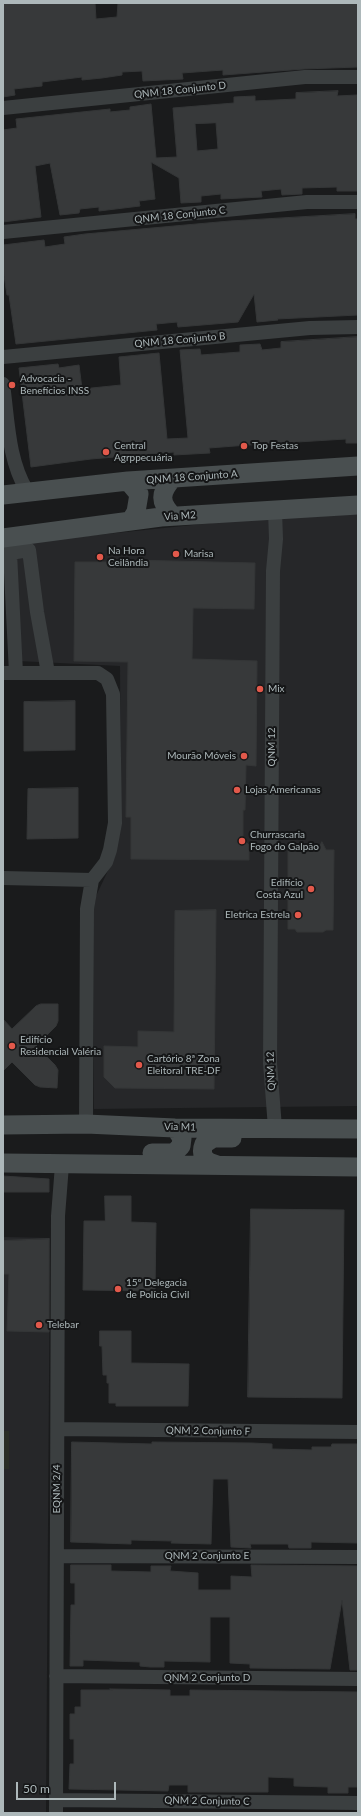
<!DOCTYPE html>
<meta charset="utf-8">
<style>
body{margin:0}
#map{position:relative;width:361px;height:1816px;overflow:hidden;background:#1a1b1c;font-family:Lato,sans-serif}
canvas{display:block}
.frame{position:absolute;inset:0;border:4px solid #adb8ba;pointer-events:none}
.scale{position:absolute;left:16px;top:1782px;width:100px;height:18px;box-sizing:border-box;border:2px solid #adb8ba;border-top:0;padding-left:5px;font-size:12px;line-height:14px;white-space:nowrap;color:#adb8ba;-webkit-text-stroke:3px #151617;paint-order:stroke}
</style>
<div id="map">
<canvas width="361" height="1816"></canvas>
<div class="frame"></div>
<div class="scale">50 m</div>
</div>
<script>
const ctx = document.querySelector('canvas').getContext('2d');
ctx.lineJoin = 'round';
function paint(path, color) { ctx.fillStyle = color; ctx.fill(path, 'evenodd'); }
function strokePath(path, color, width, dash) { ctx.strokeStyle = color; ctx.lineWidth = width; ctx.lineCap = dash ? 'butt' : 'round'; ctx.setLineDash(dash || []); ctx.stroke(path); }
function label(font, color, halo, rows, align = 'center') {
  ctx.font = font + ' Lato,sans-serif'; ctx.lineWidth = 4; ctx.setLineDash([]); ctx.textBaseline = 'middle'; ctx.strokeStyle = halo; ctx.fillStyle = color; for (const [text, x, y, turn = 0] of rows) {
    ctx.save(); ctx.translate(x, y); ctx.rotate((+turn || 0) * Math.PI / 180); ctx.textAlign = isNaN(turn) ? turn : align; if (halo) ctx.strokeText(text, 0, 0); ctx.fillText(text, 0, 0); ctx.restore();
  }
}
const built = new Path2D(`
 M358,514V1106L94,1109V909L96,896L114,858L121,824L120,666L18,661L10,544L231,521Z
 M3,1237L50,1238L46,1813H3Z`);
const green = new Path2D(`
 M3,1431H9V1469H3Z`);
const building = new Path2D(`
 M3,3H95L96,19L117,17L118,3H358V67L304,69L223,75V70L182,73L183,79L143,81L142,71L122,72V75L102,78L82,80V77L42,82V86L14,89L15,95L3,97Z
 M338,91L337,96L357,95L358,191H337V187L302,188V194L282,195L281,189L261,191L262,197L221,199V194L201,196V202L181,203L179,178L151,162L155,199L139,201L140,206L99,211V207L80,209L79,213L60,215L50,163L35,166L41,217L3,222V130L17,128L16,119L110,109V112L130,110V107L151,104L156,158L177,157L173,108L234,103V97L255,96V101L296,99V93ZM216,123L218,149L197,151L195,124Z
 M355,214V219H358V315L277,319L278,320L257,322L254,294L238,322L178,327L177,322L156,324L157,330L16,344L9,295H7L3,269V245L44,240L45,247L65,244L64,237L85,234L230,221Z
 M358,337V443H346V439L248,445L209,448L210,453L174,455V452L91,459L31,467L19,368L58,364L59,368L79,365L82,389L121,385L119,357L159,353L167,439L188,438L180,350L200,349L201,355L240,352V345L260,344L262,350L281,348V342Z
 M130,560L255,563L254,609L193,608L192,659L257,661L256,766L246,765L245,810H243V839L249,845V860L131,859V817H126L128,662L74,661L75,562H130Z
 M75,701V750L24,751V702Z
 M78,788V838L27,839L28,789Z
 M322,842L326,850H334L333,930H326L323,932H297L295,929H288V849L297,850V847H319Z
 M216,910L214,1089L115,1088L104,1077V1046L138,1047V1031L174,1032L175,911Z
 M41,1004H58V1021L56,1026L36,1046L55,1065L58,1070L57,1088L40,1087L35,1085L12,1062L3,1071V1019L12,1029L36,1006Z
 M3,1176L49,1179V1192H3Z
 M105,1196H131V1222L156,1223L155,1291L83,1290L84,1221H105Z
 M251,1209L344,1210L342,1398L248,1397Z
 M49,1239V1332L7,1331L9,1274H3V1241Z
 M100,1331H131V1363L189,1364L188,1406H116V1403H109V1383H107V1375H103L102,1346H100Z
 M72,1442L152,1444V1442L252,1443L272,1444V1449L312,1450V1447H331L332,1444H358V1543L311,1542V1548H289L288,1544H250L251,1548L231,1547L228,1479H213L211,1544L171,1543L172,1541L131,1540V1544L71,1542Z
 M71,1565H111V1571L151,1572V1566H171L170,1571L198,1573V1590H231V1576L252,1577L251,1565L358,1566V1670H350L342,1600L330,1669L250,1668V1664L230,1663V1617H210V1662L164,1661V1667H150L140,1666V1662L83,1660V1666H70L71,1605H75V1583H71Z
 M110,1689L170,1690V1696H190V1690L358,1692V1787H348V1793H328V1787L294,1786V1778L268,1777V1792H188V1785H169L168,1791L69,1789L70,1764H74V1739H70V1714H75V1707H81V1690H112Z`);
const street = new Path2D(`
 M3,108L305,77H358
 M3,232L307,202H358
 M3,357L310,328L358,327
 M3,384C8,420 8,460 27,491
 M275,511L276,539L273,571L270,1063L275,1128
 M3,550L10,553L29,550L37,612L48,673
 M10,553L16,673
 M3,673H98L107,679L113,694L115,823L110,850L106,862L92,880L87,909L86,1124
 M3,878L92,880
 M58,1429L358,1432
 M57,1556L358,1557
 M56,1676L358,1679
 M56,1800L358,1803
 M56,1813L58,1216L62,1165`);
const secondary = new Path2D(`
 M172,479C160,493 159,502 173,516
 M128,481L139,494L136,512L131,520
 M3,495L128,481L358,466
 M3,538L161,517L358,505
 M3,1125L86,1124L175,1128L358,1129
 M152,1153H174L181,1146L182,1138L175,1128
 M3,1163L358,1167
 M215,1164C204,1162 200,1154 204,1144L213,1138H232`);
const markers = [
 [12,385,4,"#e2594b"],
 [244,446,4,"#e2594b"],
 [106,452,4,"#e2594b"],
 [176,554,4,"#e2594b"],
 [100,557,4,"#e2594b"],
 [260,689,4,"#e2594b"],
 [244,756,4,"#e2594b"],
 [237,790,4,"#e2594b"],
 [242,841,4,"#e2594b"],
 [311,889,4,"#e2594b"],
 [298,915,4,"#e2594b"],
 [12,1046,4,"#e2594b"],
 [139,1065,4,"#e2594b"],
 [118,1289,4,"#e2594b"],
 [39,1325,4,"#e2594b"]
];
const streetNames = [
 ["QNM 18 Conjunto D",180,90,-6],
 ["QNM 18 Conjunto C",180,215,-6],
 ["QNM 18 Conjunto B",180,340,-5],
 ["QNM 18 Conjunto A",192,477,-4],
 ["Via M2",180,516,-4],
 ["QNM 12",272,747,-90],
 ["QNM 12",271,1071,-92],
 ["Via M1",180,1127,1],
 ["QNM 2 Conjunto F",208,1431,1],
 ["EQNM 2/4",57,1489,-90],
 ["QNM 2 Conjunto E",207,1556],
 ["QNM 2 Conjunto D",207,1678],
 ["QNM 2 Conjunto C",207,1801,1]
];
const poiNames = [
 ["Advocacia -",20,379],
 ["Benefícios INSS",20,391],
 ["Central",114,446],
 ["Agrppecuária",114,458],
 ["Top Festas",252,446],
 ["Na Hora",108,551],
 ["Ceilândia",108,563],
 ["Marisa",184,554],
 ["Mix",268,689],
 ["Mourão Móveis",236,756,"right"],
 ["Lojas Americanas",245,790],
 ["Churrascaria",250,835],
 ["Fogo do Galpão",250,847],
 ["Edifício",303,883,"right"],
 ["Costa Azul",303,895,"right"],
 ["Eletrica Estrela",290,915,"right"],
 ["Edifício",20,1040],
 ["Residencial Valéria",20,1052],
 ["Cartório 8ª Zona",147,1059],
 ["Eleitoral TRE-DF",147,1071],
 ["15º Delegacia",126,1283],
 ["de Polícia Civil",126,1295],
 ["Telebar",47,1325]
];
paint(built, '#262729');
paint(green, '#2a2e26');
paint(building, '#37393a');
strokePath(building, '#343637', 1);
strokePath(street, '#3b3f40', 14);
strokePath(secondary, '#494f50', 19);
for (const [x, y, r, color] of markers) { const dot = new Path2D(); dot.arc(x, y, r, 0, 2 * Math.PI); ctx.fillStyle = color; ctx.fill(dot); strokePath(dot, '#151617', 1.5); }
label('10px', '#adb8ba', '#151617', streetNames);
label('10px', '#adb8ba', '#151617', poiNames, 'left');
</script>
